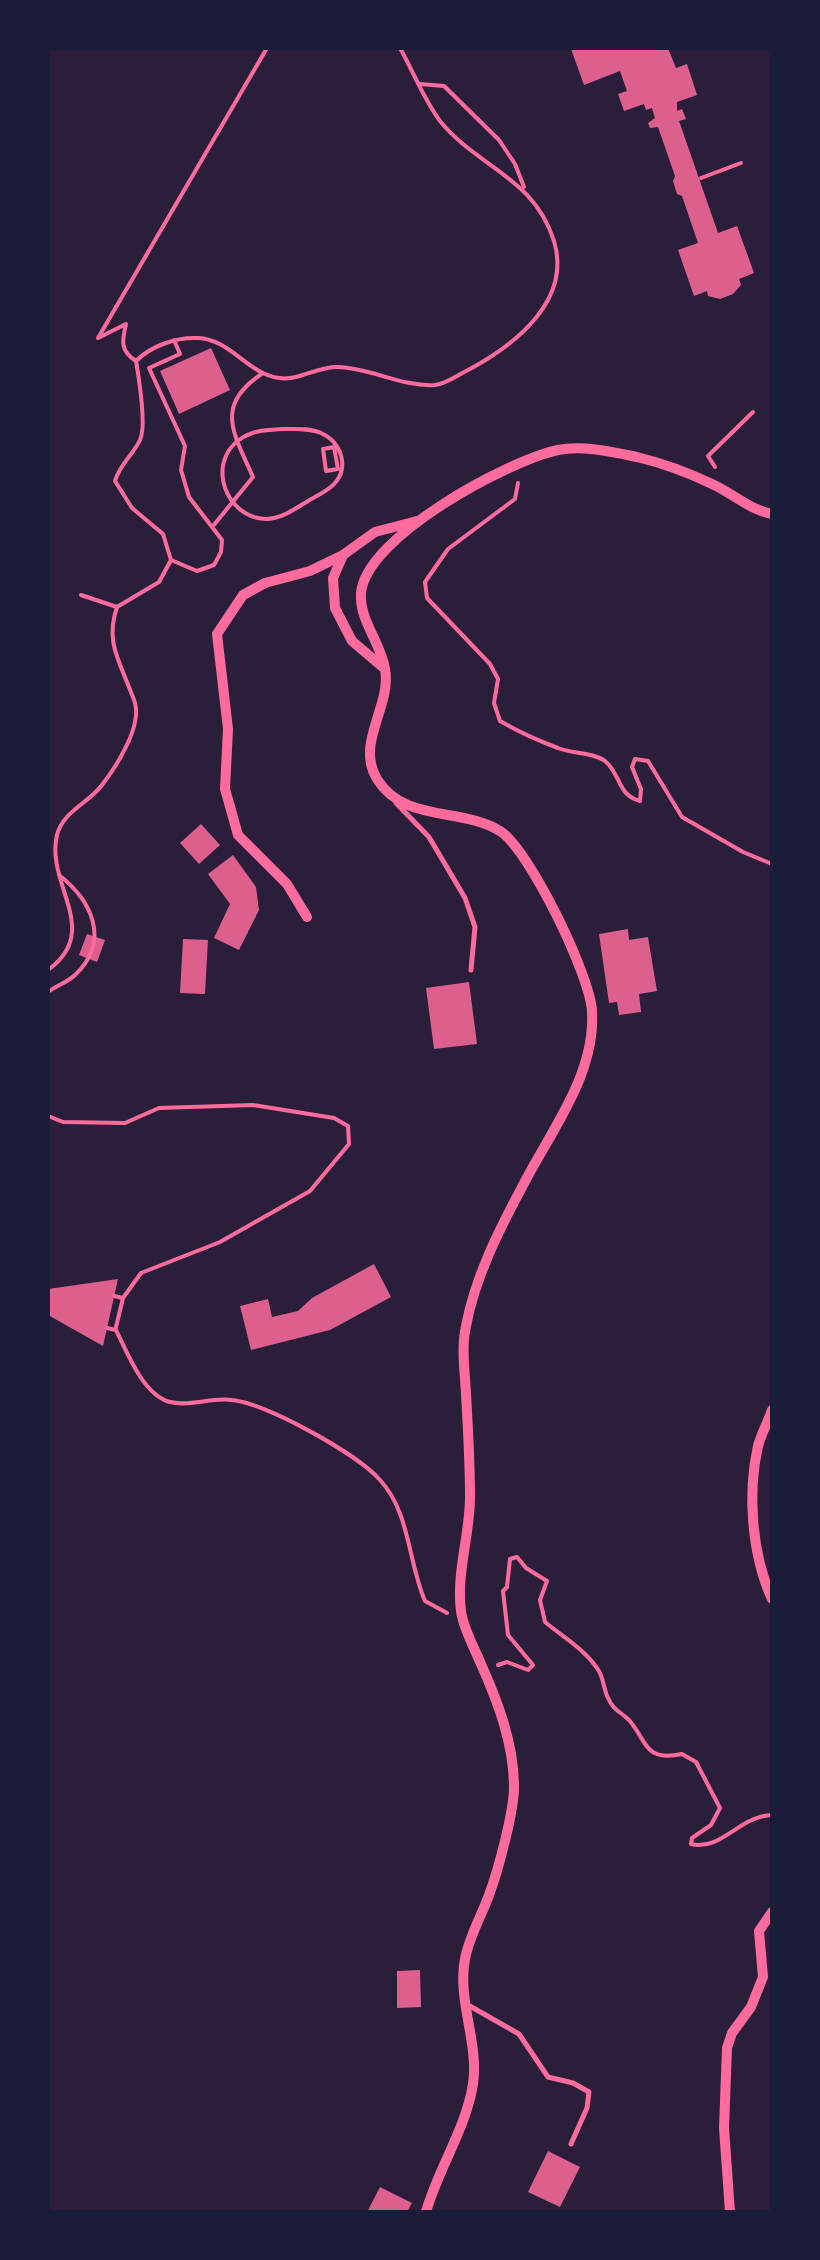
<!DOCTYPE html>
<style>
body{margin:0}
#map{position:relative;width:820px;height:2260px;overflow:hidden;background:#1b1b3a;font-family:"Exo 2",sans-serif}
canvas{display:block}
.frame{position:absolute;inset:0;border:50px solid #1b1b3a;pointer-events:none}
</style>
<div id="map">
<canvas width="820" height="2260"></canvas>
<div class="frame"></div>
</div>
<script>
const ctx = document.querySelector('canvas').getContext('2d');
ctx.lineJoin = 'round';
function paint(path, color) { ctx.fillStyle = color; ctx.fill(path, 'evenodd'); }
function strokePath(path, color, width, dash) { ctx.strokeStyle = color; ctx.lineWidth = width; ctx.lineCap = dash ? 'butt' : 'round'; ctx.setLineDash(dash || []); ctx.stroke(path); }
const green = new Path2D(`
 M48,48H772V2212H48Z`);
const building = new Path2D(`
 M599,48H668L676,68L687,64L697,95L677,102V111L682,109L686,119L679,121L718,233L737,226L754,273L739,279L741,285L733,294L720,299L708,296L707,291L694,296L678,250L698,243L682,196L677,194L673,181L675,176L658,127L650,128L648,123L655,118L652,108L646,110L644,104L624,111L618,94L627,91L620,71L584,85L571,49Z
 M211,348L230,390L179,414L160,371Z
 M201,824L220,845L199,864L180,843Z
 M233,855L256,887L259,910L239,950L214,938L230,904L208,874Z
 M628,929L629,940L648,937L657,991L639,994L641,1012L619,1015L617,1002L609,1003L599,934Z
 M87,934L105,940L97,962L79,955Z
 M183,939L208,940L205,994L180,993Z
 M469,982L477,1044L434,1049L426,988Z
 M374,1264L391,1297L330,1330L251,1350L240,1306L268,1299L272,1317L298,1311L312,1298Z
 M118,1279L103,1346L48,1315V1289Z
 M420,1970L421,2007L397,2008V1971Z
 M548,2151L580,2167L560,2207L528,2192Z
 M380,2187L412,2203L407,2212H367Z`);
const path = new Path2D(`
 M420,84L444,86L499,140L515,164L524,187
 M701,178L741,163
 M136,361C151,346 176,337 198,338C230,339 248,374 279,378C299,381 318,366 338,367C371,368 402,387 435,385C447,384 459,374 470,369C516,344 572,300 554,241C533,176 478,168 440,121C424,100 413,71 400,48
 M283,429C295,429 310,428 321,433C341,442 350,467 334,484C328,491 316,496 308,501C295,509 281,519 266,519C226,518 206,464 239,440C252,430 267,430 283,429Z
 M334,447L338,469L326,471L323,449Z
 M715,467L708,456L753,412
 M518,483L515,499L448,549L425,582L427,598L490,664L498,679L494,703L500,721C519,732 539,741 558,748C572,754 593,752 605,761C621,774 617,795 640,801L641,789L632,767L635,759L648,761L682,817L743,852L772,864
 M213,526L253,477C233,432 214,405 263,373
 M171,560L197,571L214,565L221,552L222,540L189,497L181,470L185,446L149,368L180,354L174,340
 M81,595L117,607
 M48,970C103,930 45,885 57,835C63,811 89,803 102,785C116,767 138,732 136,709C136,702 131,693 129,687C117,657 106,639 117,607L159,582L171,560L163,534L132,508L115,481C120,464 133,455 140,440C147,426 139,379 136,361C120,351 122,341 126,324L98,338L267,48
 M48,992C56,986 68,982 75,975C111,941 92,901 59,875
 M48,1116L63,1122L125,1123L159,1108L253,1105L334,1118L348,1126L349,1144L310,1191L220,1242L141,1273L123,1298L114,1296
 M116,1327L123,1298
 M107,1328L116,1330C127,1352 143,1395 170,1402C189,1407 212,1397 232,1400C267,1404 356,1453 380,1480C410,1512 408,1562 425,1601L447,1613
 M498,1665L507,1662L528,1670L533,1665L508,1635L503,1591L507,1587L510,1559L517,1557L526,1568L547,1581L540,1600L545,1622C563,1637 583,1648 597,1668C604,1677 603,1688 608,1698C613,1710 621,1712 629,1720C648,1742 644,1762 682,1754L696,1762L720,1808L711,1825L692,1838L691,1844C722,1851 739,1816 772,1815`);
const service = new Path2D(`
 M396,803L429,837L465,898L475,927L471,970
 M468,2005L519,2034L548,2077L573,2083L589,2092L587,2108L571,2144`);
const minor = new Path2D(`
 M385,669L352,641L335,608L333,578L343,555L375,532L417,521
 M307,917L287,884L238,835L225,789L228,729L217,634L243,595L265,583L310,571L343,555
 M772,1410C768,1422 761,1434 758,1446C747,1494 752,1555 772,1599
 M426,2212C438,2169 466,2129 473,2084C479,2042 457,2001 465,1959C469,1937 481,1917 489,1895C498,1871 515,1809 514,1784C513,1742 498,1702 481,1664C474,1647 463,1628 461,1611C456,1573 470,1535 470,1497C470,1463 468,1428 466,1394C465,1372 461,1348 466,1326C475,1278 498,1232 521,1189C549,1133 596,1076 592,1011C590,975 529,849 500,831C461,807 404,823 377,779C355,743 392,706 385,669C381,643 359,620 361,593C366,537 507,461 558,450C582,445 613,452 637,457C662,463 689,473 712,484C734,494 748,509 772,514
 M730,2212L724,2128L727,2048L732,2033L751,2007L763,1977L759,1931L772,1912`);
paint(green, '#2a1e3b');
paint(building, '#dd5f8e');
strokePath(path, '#ff6b9d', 4);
strokePath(service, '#ff6b9d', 5);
strokePath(minor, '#ff6b9d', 10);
</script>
